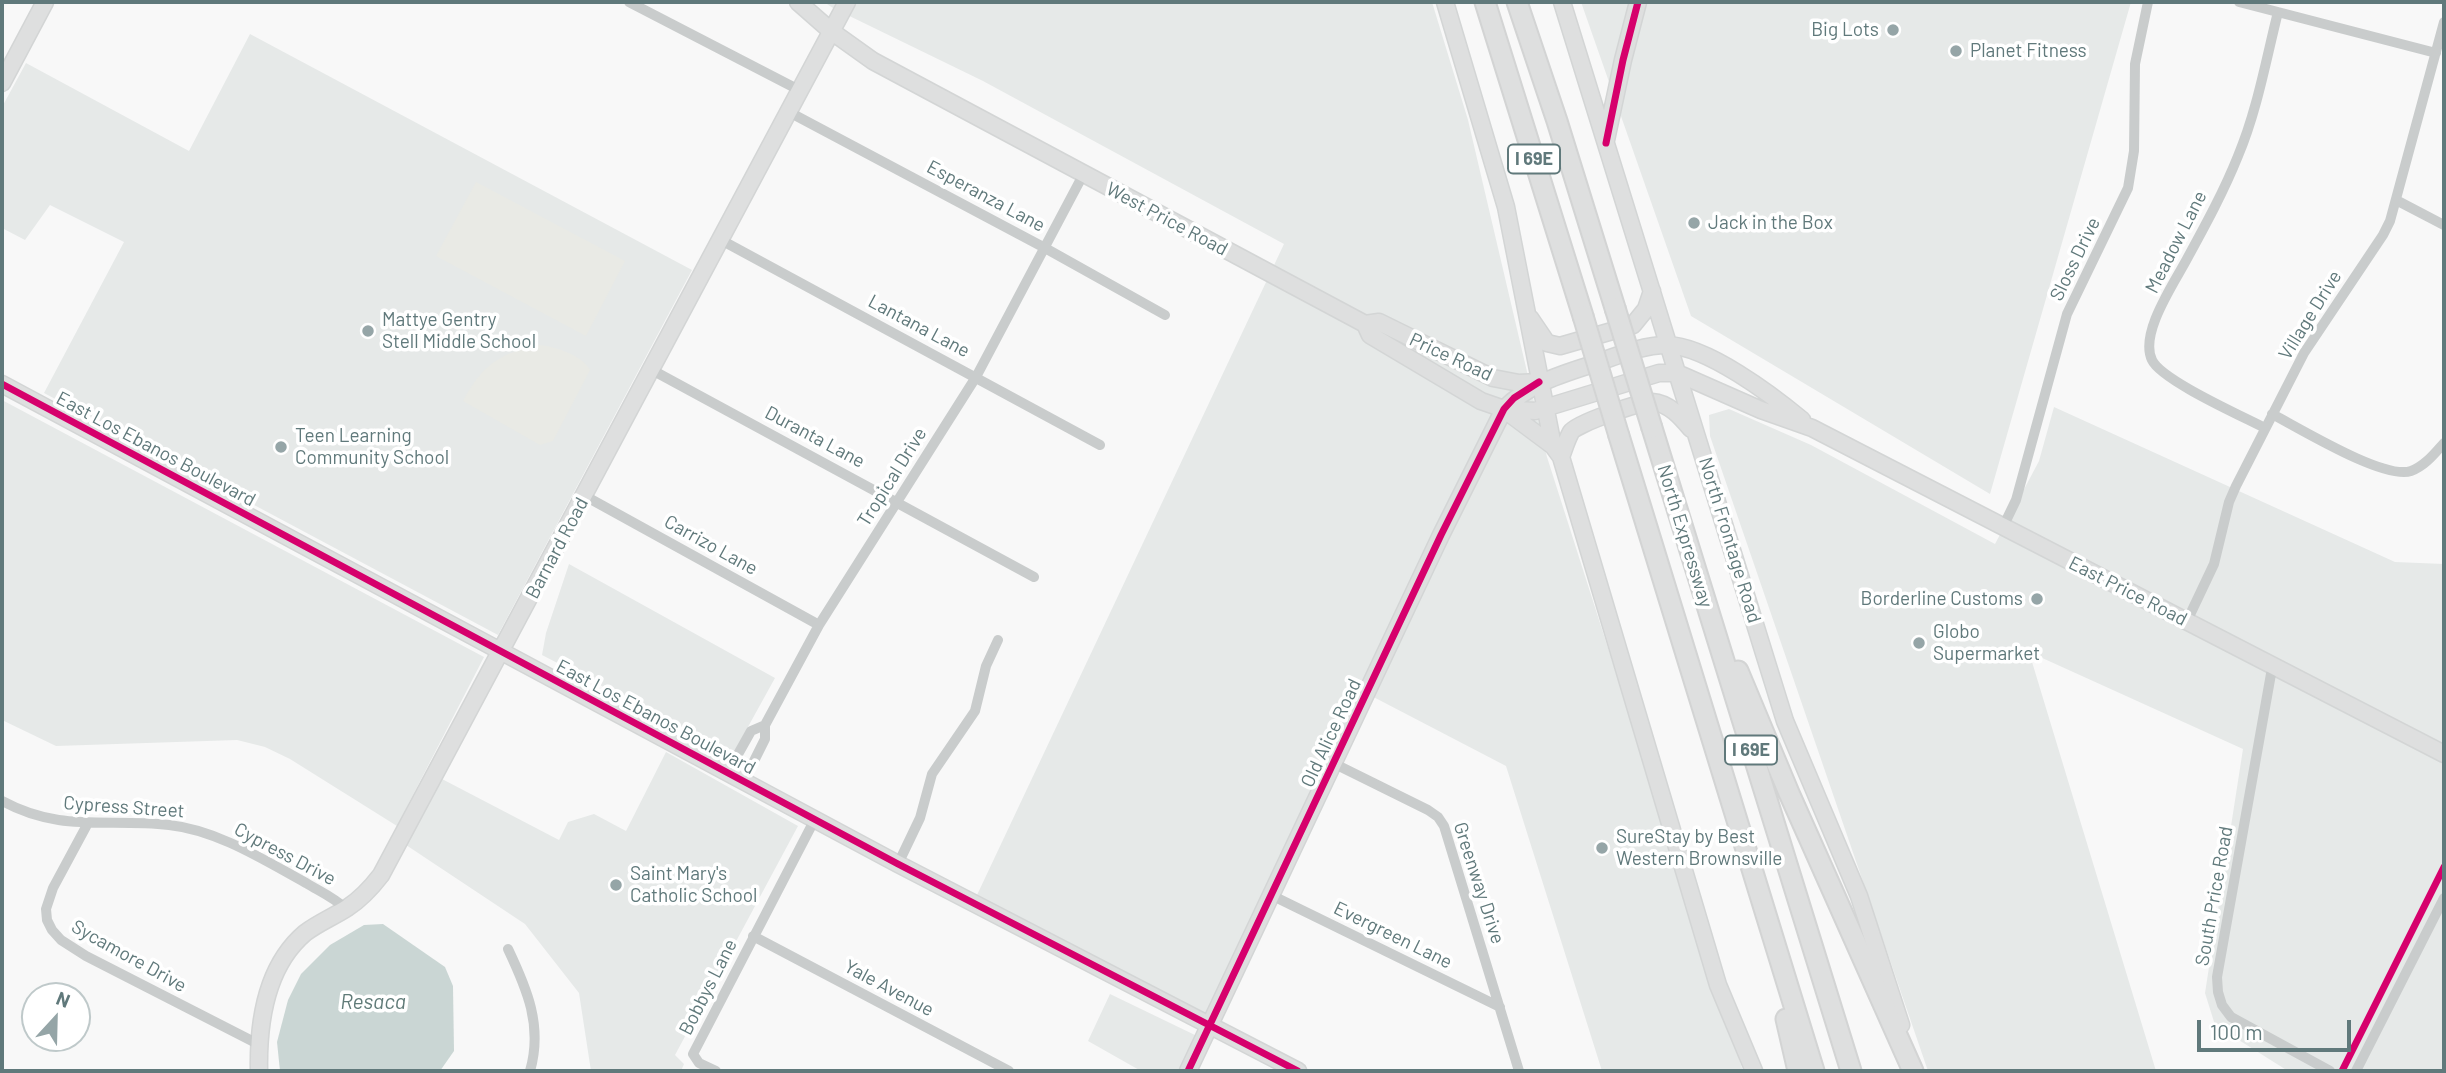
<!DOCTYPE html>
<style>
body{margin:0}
#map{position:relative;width:2446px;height:1073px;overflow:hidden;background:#f8f8f8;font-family:Barlow,sans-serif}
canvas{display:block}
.frame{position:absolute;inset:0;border:4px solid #60797b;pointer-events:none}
.north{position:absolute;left:21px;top:982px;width:70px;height:70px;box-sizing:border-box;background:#fff;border:2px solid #bfc9ca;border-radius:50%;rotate:22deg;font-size:19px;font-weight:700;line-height:28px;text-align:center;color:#60797b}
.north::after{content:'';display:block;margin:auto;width:24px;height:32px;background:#95a5a7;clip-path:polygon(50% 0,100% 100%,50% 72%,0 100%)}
.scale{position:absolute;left:2197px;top:1020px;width:154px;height:32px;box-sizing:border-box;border:4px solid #60797b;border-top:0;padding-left:9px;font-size:21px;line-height:24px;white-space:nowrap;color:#60797b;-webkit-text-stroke:5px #fff;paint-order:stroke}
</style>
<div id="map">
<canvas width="2446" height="1073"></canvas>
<div class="frame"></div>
<div class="north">N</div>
<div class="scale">100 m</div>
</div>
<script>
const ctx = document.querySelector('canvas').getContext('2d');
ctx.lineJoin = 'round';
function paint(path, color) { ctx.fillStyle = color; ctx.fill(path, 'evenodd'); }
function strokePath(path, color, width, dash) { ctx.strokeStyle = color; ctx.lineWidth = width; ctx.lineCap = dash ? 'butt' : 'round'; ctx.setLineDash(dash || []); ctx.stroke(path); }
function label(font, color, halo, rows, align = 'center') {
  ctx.font = font + ' Barlow,sans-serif'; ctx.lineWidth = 7; ctx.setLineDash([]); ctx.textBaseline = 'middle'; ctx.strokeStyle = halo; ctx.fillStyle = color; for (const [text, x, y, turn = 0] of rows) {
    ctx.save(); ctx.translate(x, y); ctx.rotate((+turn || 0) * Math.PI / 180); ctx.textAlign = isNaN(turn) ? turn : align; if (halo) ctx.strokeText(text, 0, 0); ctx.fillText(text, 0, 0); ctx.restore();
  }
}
const built = new Path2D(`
 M824,2H1432L1468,120L1547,457L1743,1071H1602L1506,766L1360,690L1205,1015L977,895L1284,244L983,81L833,8Z
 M1581,2H2131L1990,494L1691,316Z
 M250,34L692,270L498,635L44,393L124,242L50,205L25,240L2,228V107L26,63L189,151Z
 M2,400L484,657L397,826L290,759L265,747L237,740L56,746L2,720Z
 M2054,407L2395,562L2444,564V1071H2288L2215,1025L2205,993L2243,749L2029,652L2156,1071H1928L1710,436L1709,415L1729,409L1811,445L1995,544L2039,461Z
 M569,564L775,678L733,754L542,655L546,633Z
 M666,752L798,826L675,1055L684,1064L681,1071H591L579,993L525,924L406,845L442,779L559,840L568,822L594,814L626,831Z
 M1110,994L1197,1036L1179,1071H1141L1088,1041Z`);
const green = new Path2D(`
 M476,182L625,261L586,336L436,256Z
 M540,345C556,347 582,355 590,370L553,441L540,445L463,401C483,364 500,353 540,345Z`);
const water = new Path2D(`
 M383,924L445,967L453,986L454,1051L440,1071H280L277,1042L288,1000L301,974L330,945L364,925Z`);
const street = new Path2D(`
 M629,2L801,91
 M2239,2L2436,53
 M789,112L1045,248L1165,315
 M2396,200L2444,225
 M721,240L1100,445
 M652,370L1034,577
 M2272,414C2301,429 2384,480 2411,471C2425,466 2435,453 2444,443
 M2265,428C2242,416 2161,380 2152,360C2139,333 2175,282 2188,257C2206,224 2224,191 2238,156C2257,111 2266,60 2278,12
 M585,496L819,625
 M2003,527L2016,500L2067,314L2128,188L2134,151L2135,64L2148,2
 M2187,621L2214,564L2229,502L2236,486L2304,353L2383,235L2390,221L2444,22
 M2274,667L2271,674L2217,977L2218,992L2222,1005L2231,1017L2330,1071
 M1335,764L1428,810L1438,817L1444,826L1519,1071
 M741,770L737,756L751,731L765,725
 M737,778L741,770L752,765L765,739V725L819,625L976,377L1083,175
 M2,801C61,833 106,818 169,825C217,830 264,860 306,883C319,891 335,898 346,909
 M88,823L53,888L46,909L47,920L52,930L61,940L86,956L258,1044
 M898,864L920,818L932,774L975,711L986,666L998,640
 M1271,895L1500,1007
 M753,936L1009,1071
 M508,949C527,989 543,1026 530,1071
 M716,1071L699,1063L693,1054L815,819
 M2356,1071L2444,898`);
const secondary = new Path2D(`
 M798,2L831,31L873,61L1365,324L1370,335L1481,401L1504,409L1535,411L1659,373H1677L1761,410L1812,428L2444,754
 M1445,2L1506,207L1553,446L1561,457L1718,985L1754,1071
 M1562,2L1785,721L1859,896L1901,1025
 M2,83L45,2
 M1606,140L1623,60L1638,2
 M1530,318L1547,343L1560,346L1633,325L1646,309L1652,291
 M1365,324L1379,322L1493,378L1519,383L1539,382
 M2,384L898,864L1298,1071
 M1506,411L1553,446
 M1561,457C1564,449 1567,439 1571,432C1577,423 1640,402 1652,402C1669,403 1681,417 1691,429
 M259,1071C258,1023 265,967 305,933C318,923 333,917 347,908C361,899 371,888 381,875L847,2
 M1188,1071L1441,535L1504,409C1527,386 1553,377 1584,367C1610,359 1639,345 1667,345C1707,346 1772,395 1802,420`);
const highway = new Path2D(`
 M1485,2L1583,316
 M1517,2L1557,121L1615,308
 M1652,428L1851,1071
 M1619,436L1814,1071
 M1738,671L1789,793L1913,1071
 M1786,1019L1798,1071`);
const highwayBridge = new Path2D(`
 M1615,308L1652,428
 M1583,316L1619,436`);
const cycleway = new Path2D(`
 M1606,143L1623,60L1638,2
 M2,384L898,864L1298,1071
 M1188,1071L1441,535L1504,409L1514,398L1539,382
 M2342,1071L2444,867`);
const markers = [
 [1893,30,7,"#95a5a7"],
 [1956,51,7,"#95a5a7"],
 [1694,223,7,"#95a5a7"],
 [368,331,7,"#95a5a7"],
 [281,447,7,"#95a5a7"],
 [2037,599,7,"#95a5a7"],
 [1919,643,7,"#95a5a7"],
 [1602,848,7,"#95a5a7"],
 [616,885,7,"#95a5a7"]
];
const shields = [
 [1534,159,52],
 [1751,750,52]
];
const shieldNames = [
 ["I 69E",1534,159],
 ["I 69E",1751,750]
];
const poiNames = [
 ["Big Lots",1879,30,"right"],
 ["Planet Fitness",1970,51],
 ["Jack in the Box",1708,223],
 ["Mattye Gentry",382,320],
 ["Stell Middle School",382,342],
 ["Teen Learning",295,436],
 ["Community School",295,458],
 ["Borderline Customs",2023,599,"right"],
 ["Globo",1933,632],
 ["Supermarket",1933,654],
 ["SureStay by Best",1616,837],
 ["Western Brownsville",1616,859],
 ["Saint Mary's",630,874],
 ["Catholic School",630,896]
];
const streetNames = [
 ["Esperanza Lane",986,196,28],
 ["West Price Road",1167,219,28],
 ["Meadow Lane",2176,242,-63],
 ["Sloss Drive",2075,259,-64],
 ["Village Drive",2310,315,-58],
 ["Lantana Lane",919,326,28],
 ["Price Road",1451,357,25],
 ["Duranta Lane",815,437,28],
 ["East Los Ebanos Boulevard",156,449,28],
 ["Tropical Drive",892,477,-58],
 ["North Expressway",1685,536,73],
 ["North Frontage Road",1730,540,73],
 ["Carrizo Lane",711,545,29],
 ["Barnard Road",557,548,-62],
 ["East Price Road",2128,591,27],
 ["East Los Ebanos Boulevard",656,717,28],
 ["Old Alice Road",1331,733,-65],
 ["Cypress Street",124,807,4],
 ["Cypress Drive",285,854,28],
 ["Greenway Drive",1479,883,72],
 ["South Price Road",2214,896,-80],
 ["Evergreen Lane",1393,935,26],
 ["Sycamore Drive",129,956,29],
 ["Bobbys Lane",708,987,-63],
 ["Yale Avenue",889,988,28]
];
const waterNames = [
 ["Resaca",373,1002]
];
paint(built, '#e6e9e8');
paint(green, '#e9eae5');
paint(water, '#cad6d4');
strokePath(secondary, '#d3d5d5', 19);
strokePath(highway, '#d3d4d4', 23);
strokePath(street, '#c9cccc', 10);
strokePath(secondary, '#dedfdf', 16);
strokePath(highway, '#dedfdf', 19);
strokePath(highwayBridge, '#d3d4d4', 23, []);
strokePath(highwayBridge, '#dedfdf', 19);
strokePath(cycleway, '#d6006c', 7);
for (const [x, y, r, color] of markers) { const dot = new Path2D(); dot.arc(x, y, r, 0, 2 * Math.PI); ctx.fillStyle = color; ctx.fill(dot); strokePath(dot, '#fff', 2.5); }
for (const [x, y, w] of shields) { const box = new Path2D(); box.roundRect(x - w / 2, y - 14.5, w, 29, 5); ctx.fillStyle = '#fff'; ctx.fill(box); strokePath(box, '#60797b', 2); }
label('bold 18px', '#60797b', null, shieldNames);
label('19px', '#60797b', '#fff', poiNames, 'left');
label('19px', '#60797b', '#fff', streetNames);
label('italic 21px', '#607b78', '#fff', waterNames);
</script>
